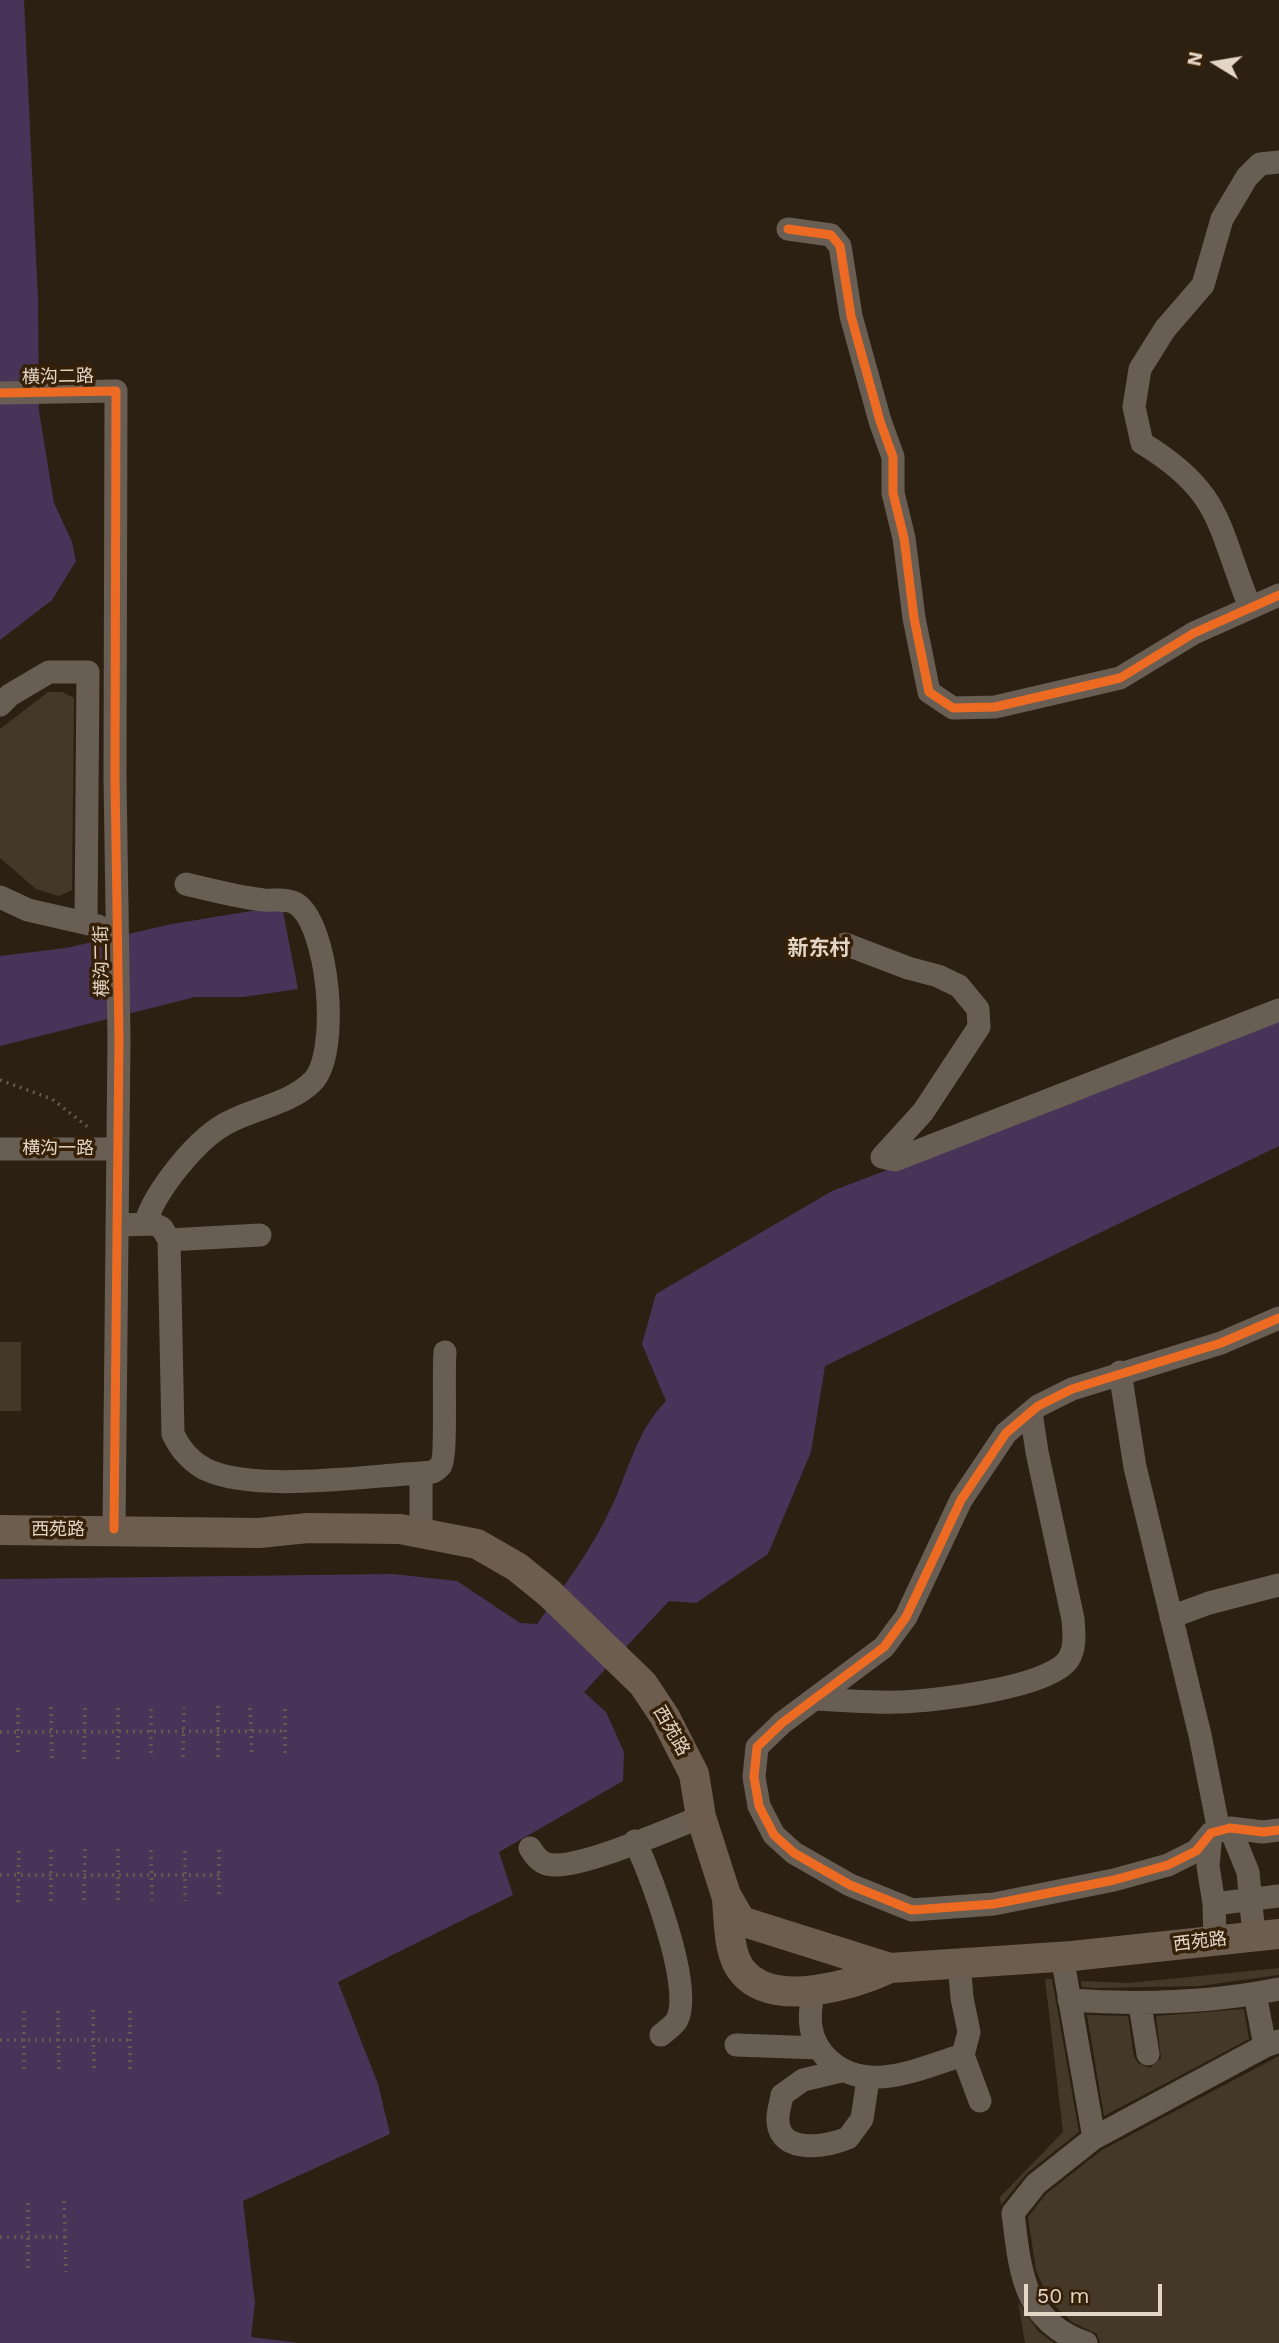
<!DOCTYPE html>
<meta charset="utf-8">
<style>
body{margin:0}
#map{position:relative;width:1279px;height:2343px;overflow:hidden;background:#2c2012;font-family:"Work Sans",sans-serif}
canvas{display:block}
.north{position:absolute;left:1181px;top:28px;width:70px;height:70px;-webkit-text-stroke:5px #362108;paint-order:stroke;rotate:281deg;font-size:19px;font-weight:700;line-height:28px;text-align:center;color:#e3d6c7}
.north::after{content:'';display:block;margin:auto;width:24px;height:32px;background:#e3d6c7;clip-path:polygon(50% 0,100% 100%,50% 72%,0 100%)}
.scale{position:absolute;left:1024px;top:2284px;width:138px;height:32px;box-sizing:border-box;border:4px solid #e3d6c7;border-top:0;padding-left:9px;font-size:21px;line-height:24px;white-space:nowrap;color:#e3d6c7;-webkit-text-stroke:5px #362108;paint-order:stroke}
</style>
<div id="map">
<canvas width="1279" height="2343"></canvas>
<div class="north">N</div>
<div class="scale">50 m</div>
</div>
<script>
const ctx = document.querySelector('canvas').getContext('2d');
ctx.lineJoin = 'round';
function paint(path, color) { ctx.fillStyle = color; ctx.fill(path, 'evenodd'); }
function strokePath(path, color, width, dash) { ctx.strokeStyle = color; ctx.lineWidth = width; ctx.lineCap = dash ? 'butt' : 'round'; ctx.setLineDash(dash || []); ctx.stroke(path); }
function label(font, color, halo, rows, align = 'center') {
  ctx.font = font + ' "Work Sans","Noto Sans SC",sans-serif'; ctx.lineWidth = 7; ctx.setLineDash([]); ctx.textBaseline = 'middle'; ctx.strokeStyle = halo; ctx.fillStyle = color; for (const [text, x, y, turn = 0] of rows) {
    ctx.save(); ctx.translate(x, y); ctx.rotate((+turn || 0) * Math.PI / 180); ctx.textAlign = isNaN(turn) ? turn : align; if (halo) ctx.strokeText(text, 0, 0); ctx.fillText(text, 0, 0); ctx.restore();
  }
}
const water = new Path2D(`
 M0,0H24L38,300L39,411L54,503L72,542L76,561L52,600L0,640Z
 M282,906L298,989L243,997H195L0,1046V956L66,948L172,924Z
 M1279,1021V1146L825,1366L811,1452L768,1554L696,1603L669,1601L584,1692L606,1712L624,1752L623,1781L499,1852L513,1895L338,1982L378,2084L390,2134L243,2201L255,2303L251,2337L299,2343H0V1579L393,1574L457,1581L520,1623L537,1624C563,1587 591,1551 610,1510C628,1473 636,1431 666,1401L642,1344L656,1294L832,1191Z`);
const building = new Path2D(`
 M48,692H62L74,698L72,890L59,896L36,889L0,858V729Z
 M0,1342H21V1411H0Z
 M1279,1968V1975L1199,1986L1096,1988L1082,1987L1081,1981L1128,1983Z
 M1045,1979H1052L1079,2132L1027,2173L1001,2205L1000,2197L1063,2132Z
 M1244,2009L1249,2039L1104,2116L1087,2015L1128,2016L1134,2057L1138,2063L1150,2068L1161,2058L1156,2016Z
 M1279,2056V2343H1100L1097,2334L1072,2322L1049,2300L1036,2270L1028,2217L1046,2194L1102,2150Z
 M1018,2302L1038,2331L1054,2343H1025Z`);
const path = new Path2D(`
 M0,1080L52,1099L89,1128
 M218,1706V1758
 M51,1707L52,1759
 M18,1708V1757
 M250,1708L252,1757
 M151,1709V1758
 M285,1709V1756
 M0,1732L285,1731
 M183,1757L184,1707
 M84,1759L85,1708
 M118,1759V1706
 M118,1849V1902
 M51,1850V1901
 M151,1850L152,1900
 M219,1850V1898
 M185,1851V1901
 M0,1875H219
 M84,1900L85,1849
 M18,1902L19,1850
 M93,2010L94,2070
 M24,2011V2070
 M58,2011L59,2071
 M130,2011V2070
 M0,2040H130
 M64,2201L66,2272
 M28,2203V2272
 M0,2237H65`);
const minor = new Path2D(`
 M788,229L831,235L840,246L851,316L880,421L893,457V493L904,538L914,618L929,692L953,708L995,707L1120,678L1194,633L1279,595
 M0,393L116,391L115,778L119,1039L114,1529
 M1250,607C1217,526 1223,492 1142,443L1134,407L1140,369L1165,329L1203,285L1222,219L1247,177L1260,164L1279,162
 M0,705L10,695L49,672H88L86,922
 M0,897L28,910L98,926
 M845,944L908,968L938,976L959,986L978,1009L979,1027L923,1112L882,1157L895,1160L1279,1010
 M0,1149H116
 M145,1224C155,1191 198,1136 231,1121C256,1108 291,1103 312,1082C341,1055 329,922 295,903C284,898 275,901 264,900C238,897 211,890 186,884
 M117,1225L154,1224L162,1228L169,1240L173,1434C180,1449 190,1461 205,1469C254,1493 365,1476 421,1473V1533
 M169,1240L260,1235
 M1279,1318L1221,1343L1072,1389L1038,1406L1006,1433L961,1500L906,1617L884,1647L782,1723L757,1747L754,1777L759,1806L774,1835L794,1853L850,1885L912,1910L994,1904L1114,1880L1168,1865L1196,1851L1211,1833L1230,1828L1263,1832L1279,1830
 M1120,1372L1135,1467L1200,1735L1219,1831
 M421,1473L433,1472C436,1470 439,1468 441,1465C447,1456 443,1372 445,1352
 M1171,1617L1209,1603L1279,1585
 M814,1699C842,1700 871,1703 899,1702C934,1701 1048,1688 1068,1660C1076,1648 1074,1633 1073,1619L1037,1452L1031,1412
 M1230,1828L1248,1872L1254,1936
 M1211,1833L1208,1866L1214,1904
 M635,1841C650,1874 694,1987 677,2020C674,2025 666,2031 661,2035
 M530,1848C536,1858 543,1866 556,1865C588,1865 668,1830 701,1817
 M1215,1940L1214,1904L1279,1896
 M1062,1956L1094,2138L1036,2184L1013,2213C1020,2271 1023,2322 1086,2343
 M814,1989C808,2016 807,2040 829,2060C867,2095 920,2068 963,2055L969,2032L962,1998L959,1963
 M1255,1994L1265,2046
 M1069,2000C1140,2005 1209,2003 1279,1989
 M1140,2005L1148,2054
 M736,2045L819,2048
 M963,2055L980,2101
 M841,2071L803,2080L782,2095C781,2103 777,2113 778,2122C781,2156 829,2146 848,2138L862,2119L868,2079
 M1094,2138L1265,2046L1279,2041`);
const major = new Path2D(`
 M0,1530L259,1533L308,1528L400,1529L477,1544L517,1567L549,1593L643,1684L665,1717L694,1774L701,1817L726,1895L741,1921L890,1968L1072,1956L1279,1934
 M727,1899C729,1920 728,1956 743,1972C774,2009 853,1985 890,1968`);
const cycleway = new Path2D(`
 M788,229L831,235L840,246L851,316L880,421L893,457V493L904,538L914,618L929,692L953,708L995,707L1120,678L1194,633L1279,595
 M0,393L116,391L115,778L119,1039L114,1529
 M1279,1318L1221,1343L1072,1389L1038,1406L1006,1433L961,1500L906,1617L884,1647L782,1723L757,1747L754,1777L759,1806L774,1835L794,1853L850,1885L912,1910L994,1904L1114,1880L1168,1865L1196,1851L1211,1833L1230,1828L1263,1832L1279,1830`);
const streetNames = [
 ["横沟二路",58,377,-1],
 ["横沟二街",102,961,-91],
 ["横沟一路",58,1149],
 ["西苑路",58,1530],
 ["西苑路",671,1731,60],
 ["西苑路",1200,1942,-7]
];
const quarterNames = [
 ["新东村",819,949]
];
paint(water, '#483459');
paint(building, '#443828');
strokePath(path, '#645b50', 3.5, [2, 5]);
strokePath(minor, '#695e53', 23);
strokePath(major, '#6c5d4e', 30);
strokePath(cycleway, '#ed6a23', 9);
label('18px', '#e3d6c7', '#362108', streetNames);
label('bold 21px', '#e3d6c7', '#362108', quarterNames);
</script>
